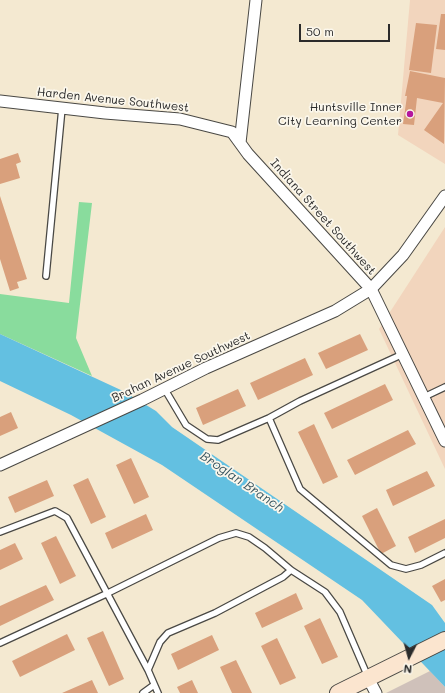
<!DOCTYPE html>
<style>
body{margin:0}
#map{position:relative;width:445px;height:693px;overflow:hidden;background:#f4e9d1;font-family:Mali,sans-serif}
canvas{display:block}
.north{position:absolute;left:389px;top:637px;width:40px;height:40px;-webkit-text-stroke:3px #fbf7ec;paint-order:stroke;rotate:186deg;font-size:11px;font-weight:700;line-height:16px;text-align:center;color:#2b2b2b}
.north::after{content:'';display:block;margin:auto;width:14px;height:18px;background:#2b2b2b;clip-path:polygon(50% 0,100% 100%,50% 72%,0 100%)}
.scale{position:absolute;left:299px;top:24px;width:91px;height:18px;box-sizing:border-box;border:2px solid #2b2b2b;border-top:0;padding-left:5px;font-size:12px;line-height:14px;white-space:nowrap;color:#2b2b2b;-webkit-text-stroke:3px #fbf7ec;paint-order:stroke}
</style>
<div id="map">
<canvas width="445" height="693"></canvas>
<div class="north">N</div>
<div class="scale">50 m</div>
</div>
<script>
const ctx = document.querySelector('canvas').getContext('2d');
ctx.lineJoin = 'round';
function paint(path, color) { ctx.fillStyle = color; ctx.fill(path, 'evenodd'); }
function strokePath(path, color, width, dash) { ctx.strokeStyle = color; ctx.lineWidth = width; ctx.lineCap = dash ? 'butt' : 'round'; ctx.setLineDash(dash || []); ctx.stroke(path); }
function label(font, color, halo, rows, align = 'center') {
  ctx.font = font + ' Mali,sans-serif'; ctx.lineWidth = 3.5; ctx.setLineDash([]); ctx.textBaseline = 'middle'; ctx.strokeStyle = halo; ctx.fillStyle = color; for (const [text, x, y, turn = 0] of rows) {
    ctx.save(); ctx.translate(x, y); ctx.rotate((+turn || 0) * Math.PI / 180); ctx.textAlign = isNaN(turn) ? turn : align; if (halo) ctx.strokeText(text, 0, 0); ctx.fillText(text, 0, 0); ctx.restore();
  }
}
const built = new Path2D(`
 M410,0H445V164L398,135Z
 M445,227V469L379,329Z`);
const industrial = new Path2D(`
 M430,671L445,687V693H386Z`);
const green = new Path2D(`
 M79,202L92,203L76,338L92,376L0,334V294L69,303Z`);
const water = new Path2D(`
 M0,334L123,391L156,411L172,427L432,605L445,623V687L362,600L162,465L71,415L0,381Z`);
const building = new Path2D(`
 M441,14H445V50L436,49Z
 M416,23L437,25L431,73L409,70Z
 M410,71L445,78L444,144L424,130L443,103L417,98L414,125L403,124L407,96H405Z
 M18,153L21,162L16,164L20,178L0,184V159Z
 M0,196L27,279L17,282L19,288L10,291L0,259Z
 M360,334L368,350L326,369L318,353Z
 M305,358L313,375L258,400L250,383Z
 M385,384L393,400L332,429L324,413Z
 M238,389L246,406L203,425L196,408Z
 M11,412L18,428L0,436V417Z
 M314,424L338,477L323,484L298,432Z
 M408,430L416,444L355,475L347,460Z
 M131,458L149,497L134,504L116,465Z
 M427,471L435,486L393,506L386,490Z
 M88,478L106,517L91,524L73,485Z
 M47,480L54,496L15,513L8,497Z
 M377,508L396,546L381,554L362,516Z
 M146,514L153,530L112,549L105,533Z
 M445,519V538L415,553L408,537Z
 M56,536L76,576L60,584L41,543Z
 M15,543L23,559L0,570V550Z
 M445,579V600L441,602L432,586Z
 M46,585L54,600L0,626V606Z
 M296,593L303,609L262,628L255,613Z
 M320,618L338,657L322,664L304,626Z
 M103,631L124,679L109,686L87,638Z
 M67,634L75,650L20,677L12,661Z
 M212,635L219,650L178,670L171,654Z
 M277,638L296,678L280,685L261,646Z
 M236,660L252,693H232L220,667Z
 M92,680L98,693H62Z
 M192,680L198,693H180L177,687Z`);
const lane = new Path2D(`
 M46,276L62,108
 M164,388L186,425L207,439L218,440L269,418L300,401L403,354
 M424,397L445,387
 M269,418L300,489L391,565L406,569L421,565L445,553
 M0,532L55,511L67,518L148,670
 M0,643L106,594L219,538L236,533L249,537L265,548L291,570L325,592L340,612L368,677
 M143,693L154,685
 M158,693L148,670L160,642L168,633L215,613L283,577L291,570`);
const street = new Path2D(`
 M0,101L105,113L180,119L232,132L248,154L371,289L445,441
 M240,143L256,0
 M0,465L142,400L206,368L335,311L371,289L403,255L445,196
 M368,678L376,693`);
const secondary = new Path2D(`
 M338,693L445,640`);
const markers = [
 [410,114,4,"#b5179e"]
];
const streetNames = [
 ["Harden Avenue Southwest",113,100,6],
 ["Indiana Street Southwest",323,217,48],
 ["Brahan Avenue Southwest",181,367,-25]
];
const poiNames = [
 ["Huntsville Inner",402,107],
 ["City Learning Center",402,121]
];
const waterNames = [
 ["Broglan Branch",242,482,34]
];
paint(built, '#f2d5bd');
paint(industrial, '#cfc1ba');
paint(green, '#89dc9d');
paint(water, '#63c0e1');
paint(building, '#d9a07c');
strokePath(lane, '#494844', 8);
strokePath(street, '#494844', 13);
strokePath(secondary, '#494844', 18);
strokePath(lane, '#fff', 5.5);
strokePath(street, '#fff', 11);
strokePath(secondary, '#fbe5cf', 16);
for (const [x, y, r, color] of markers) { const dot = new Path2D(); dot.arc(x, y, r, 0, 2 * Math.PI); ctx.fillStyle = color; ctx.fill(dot); strokePath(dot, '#fbf7ec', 1.5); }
label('12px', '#2b2b2b', '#fbf7ec', streetNames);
label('12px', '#2b2b2b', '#fbf7ec', poiNames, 'right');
label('italic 13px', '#3c5862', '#fbf7ec', waterNames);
</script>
